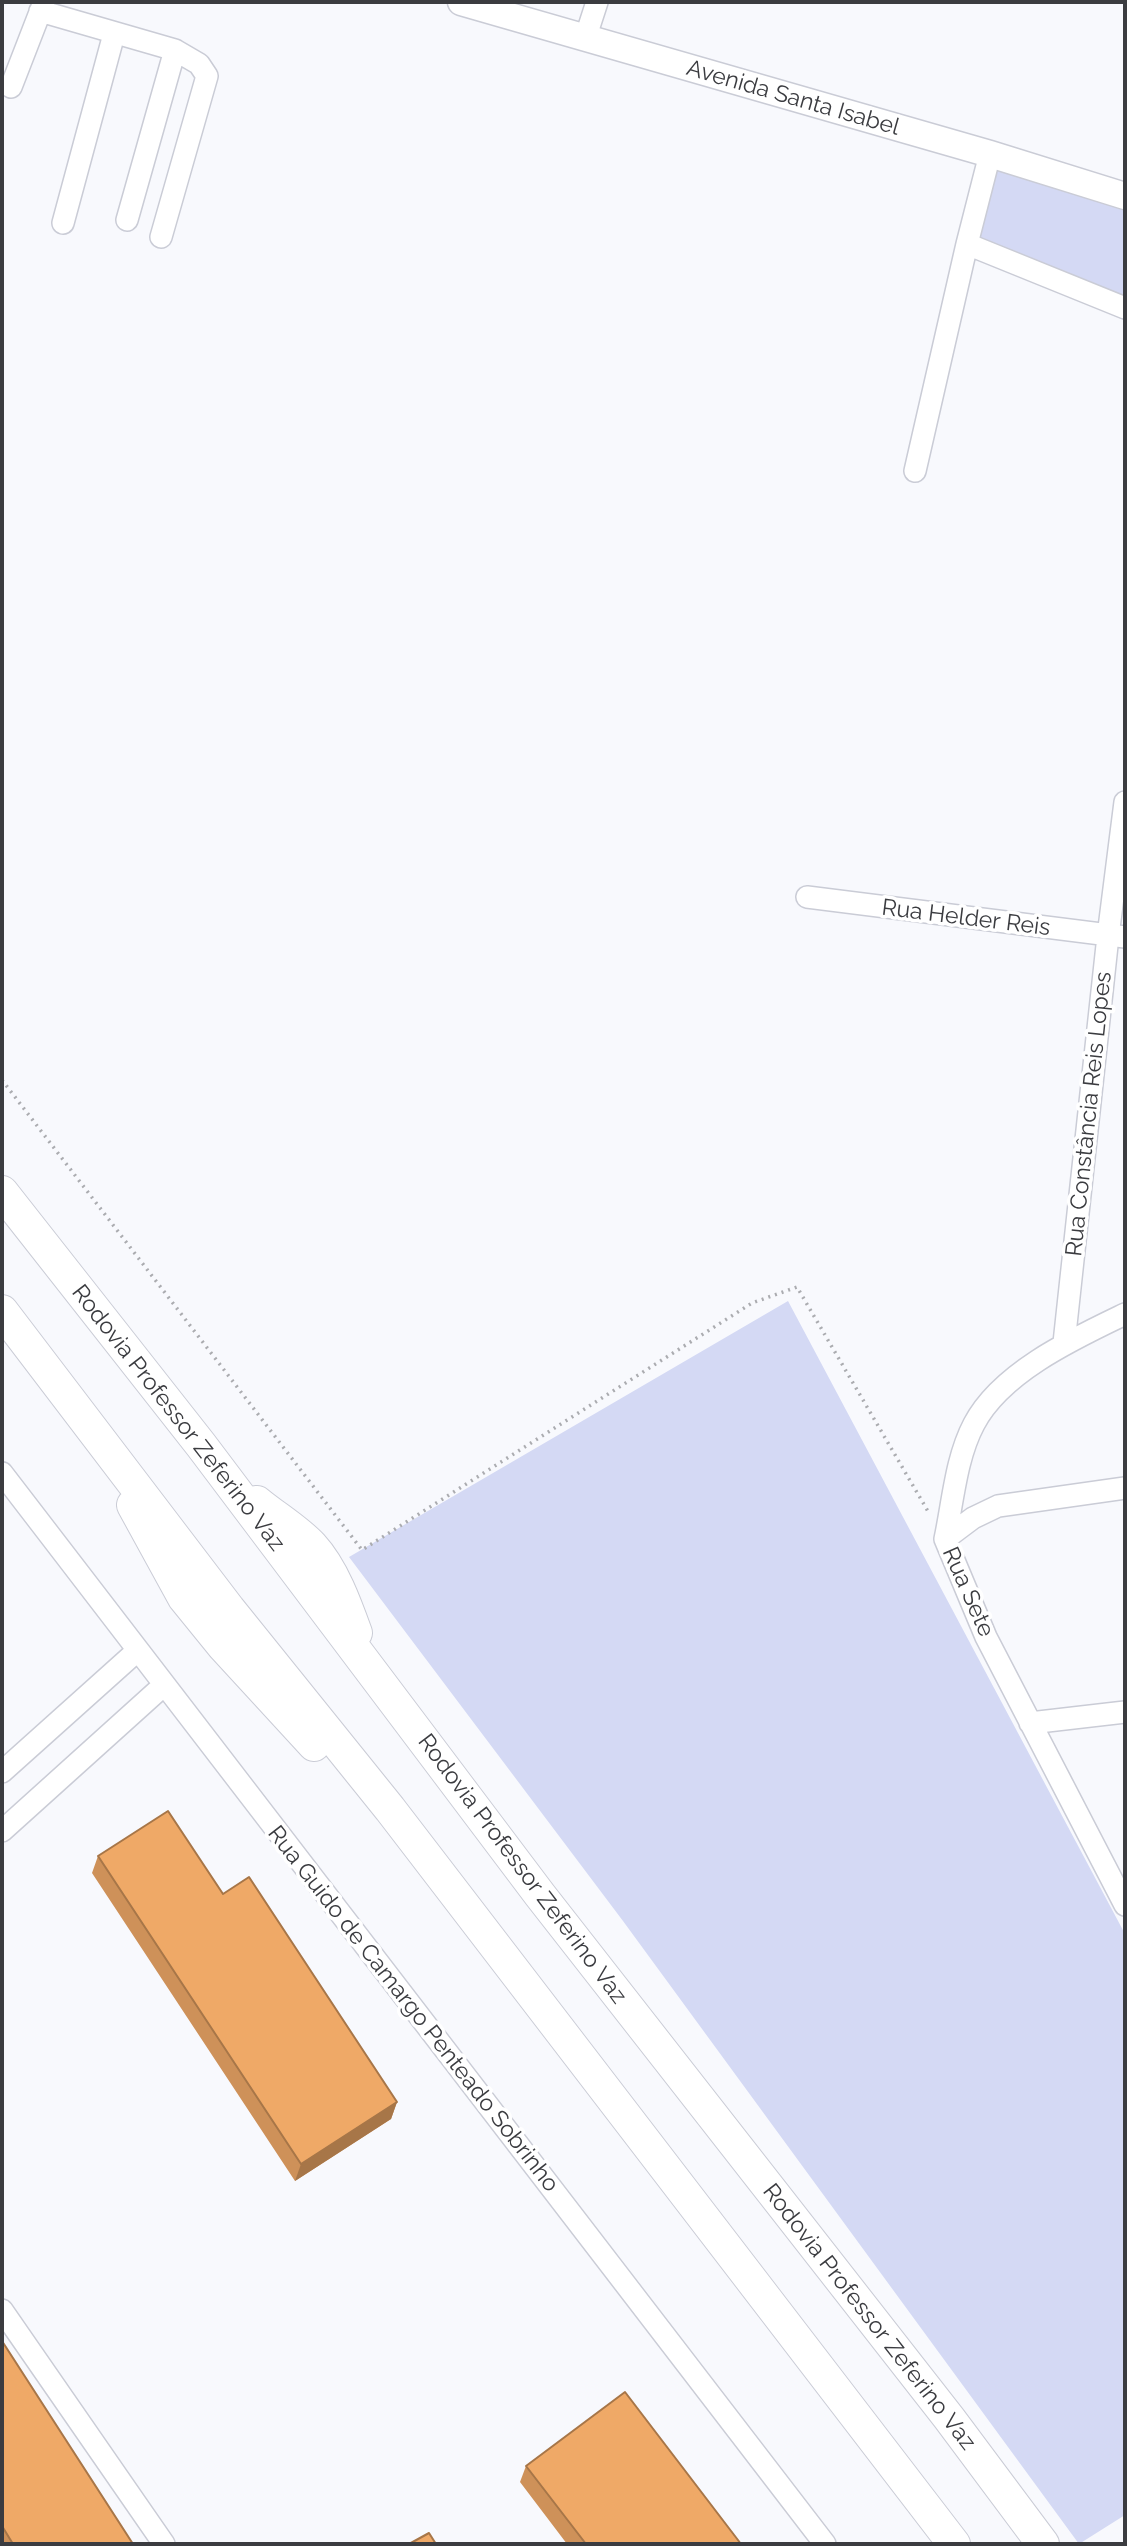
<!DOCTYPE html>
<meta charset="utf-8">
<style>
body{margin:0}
#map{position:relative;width:1127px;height:2546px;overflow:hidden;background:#f8f9fd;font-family:Raleway,sans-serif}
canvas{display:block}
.frame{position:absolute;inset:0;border:4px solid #3b3c40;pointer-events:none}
</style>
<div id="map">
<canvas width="1127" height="2546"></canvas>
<div class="frame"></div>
</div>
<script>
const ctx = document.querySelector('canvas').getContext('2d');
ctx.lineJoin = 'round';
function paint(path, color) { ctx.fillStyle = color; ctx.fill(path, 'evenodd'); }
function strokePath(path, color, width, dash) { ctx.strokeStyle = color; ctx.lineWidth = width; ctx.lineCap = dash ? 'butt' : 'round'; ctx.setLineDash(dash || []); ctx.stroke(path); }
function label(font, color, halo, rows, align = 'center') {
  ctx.font = font + ' Raleway,sans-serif'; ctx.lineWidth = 7; ctx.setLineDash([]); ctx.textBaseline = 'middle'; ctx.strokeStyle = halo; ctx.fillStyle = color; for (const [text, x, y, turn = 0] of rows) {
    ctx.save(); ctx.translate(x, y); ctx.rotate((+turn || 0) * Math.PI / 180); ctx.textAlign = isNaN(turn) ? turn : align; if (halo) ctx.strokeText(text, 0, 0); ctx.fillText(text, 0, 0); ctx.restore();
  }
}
const green = new Path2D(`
 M994,162L1125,200V298L975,236Z
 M788,1301L1125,1934V2515L1079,2544L623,1921L349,1557Z`);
const path = new Path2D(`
 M2,1080L362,1550L752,1303L797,1287L929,1513`);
const minor = new Path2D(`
 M40,11L175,50L199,64L207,76L161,237
 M585,39L597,2
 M11,87L44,2
 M990,154L967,244L1125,308
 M127,220L175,50
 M63,223L114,34
 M915,471L967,244
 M807,897L1125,937
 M1064,1343L1108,936L1125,802
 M2,1473L825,2544
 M945,1539L986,1637L1125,1905
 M945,1539C953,1501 956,1458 974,1424C1001,1372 1075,1338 1125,1314
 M945,1539L973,1518L998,1506L1125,1488
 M1030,1723L1125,1712
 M2,1772L137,1651
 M2,1831L164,1685
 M2,2310L164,2544`);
const major = new Path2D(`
 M461,2L990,154L1125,196`);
const highway = new Path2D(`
 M2,1192L201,1445L540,1895L949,2418L1043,2544
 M2,1311L229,1609L390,1809L954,2544
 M257,1502C275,1517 296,1529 312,1546C333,1569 346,1605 356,1633
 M133,1505L184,1598L223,1646L314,1745`);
const wall = new Path2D(`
 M98,1856L223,1894L397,2102L391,2119L295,2181L92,1873Z
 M2,2341L133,2544H2Z
 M526,2466L741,2544H567L520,2482Z`);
const shadedWall = new Path2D(`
 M397,2102L391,2119L295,2181L301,2164Z`);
const building = new Path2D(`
 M168,1811L223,1894L249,1877L397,2102L301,2164L98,1856Z
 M2,2341L133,2544H13L2,2526Z
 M625,2392L741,2544H586L526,2466Z
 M429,2533L436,2544H409Z`);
const streetNames = [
 ["Avenida Santa Isabel",793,98,16],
 ["Rua Helder Reis",966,918,7],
 ["Rua Constância Reis Lopes",1089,1114,-84],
 ["Rodovia Professor Zeferino Vaz",178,1418,52],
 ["Rua Sete",968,1592,66],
 ["Rodovia Professor Zeferino Vaz",522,1869,53],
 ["Rua Guido de Camargo Penteado Sobrinho",413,2009,52],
 ["Rodovia Professor Zeferino Vaz",869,2317,52]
];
paint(green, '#d4d9f4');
strokePath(minor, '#caccd6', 24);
strokePath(major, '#caccd6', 29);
strokePath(highway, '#caccd6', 34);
strokePath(path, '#abacb0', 3.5, [2, 5]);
strokePath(minor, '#fff', 21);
strokePath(major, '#fff', 26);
strokePath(highway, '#fff', 32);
paint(wall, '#ce9159');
paint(shadedWall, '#a77648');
paint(building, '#efa967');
strokePath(building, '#a77648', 2);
label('23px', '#3b3c40', '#fff', streetNames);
</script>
